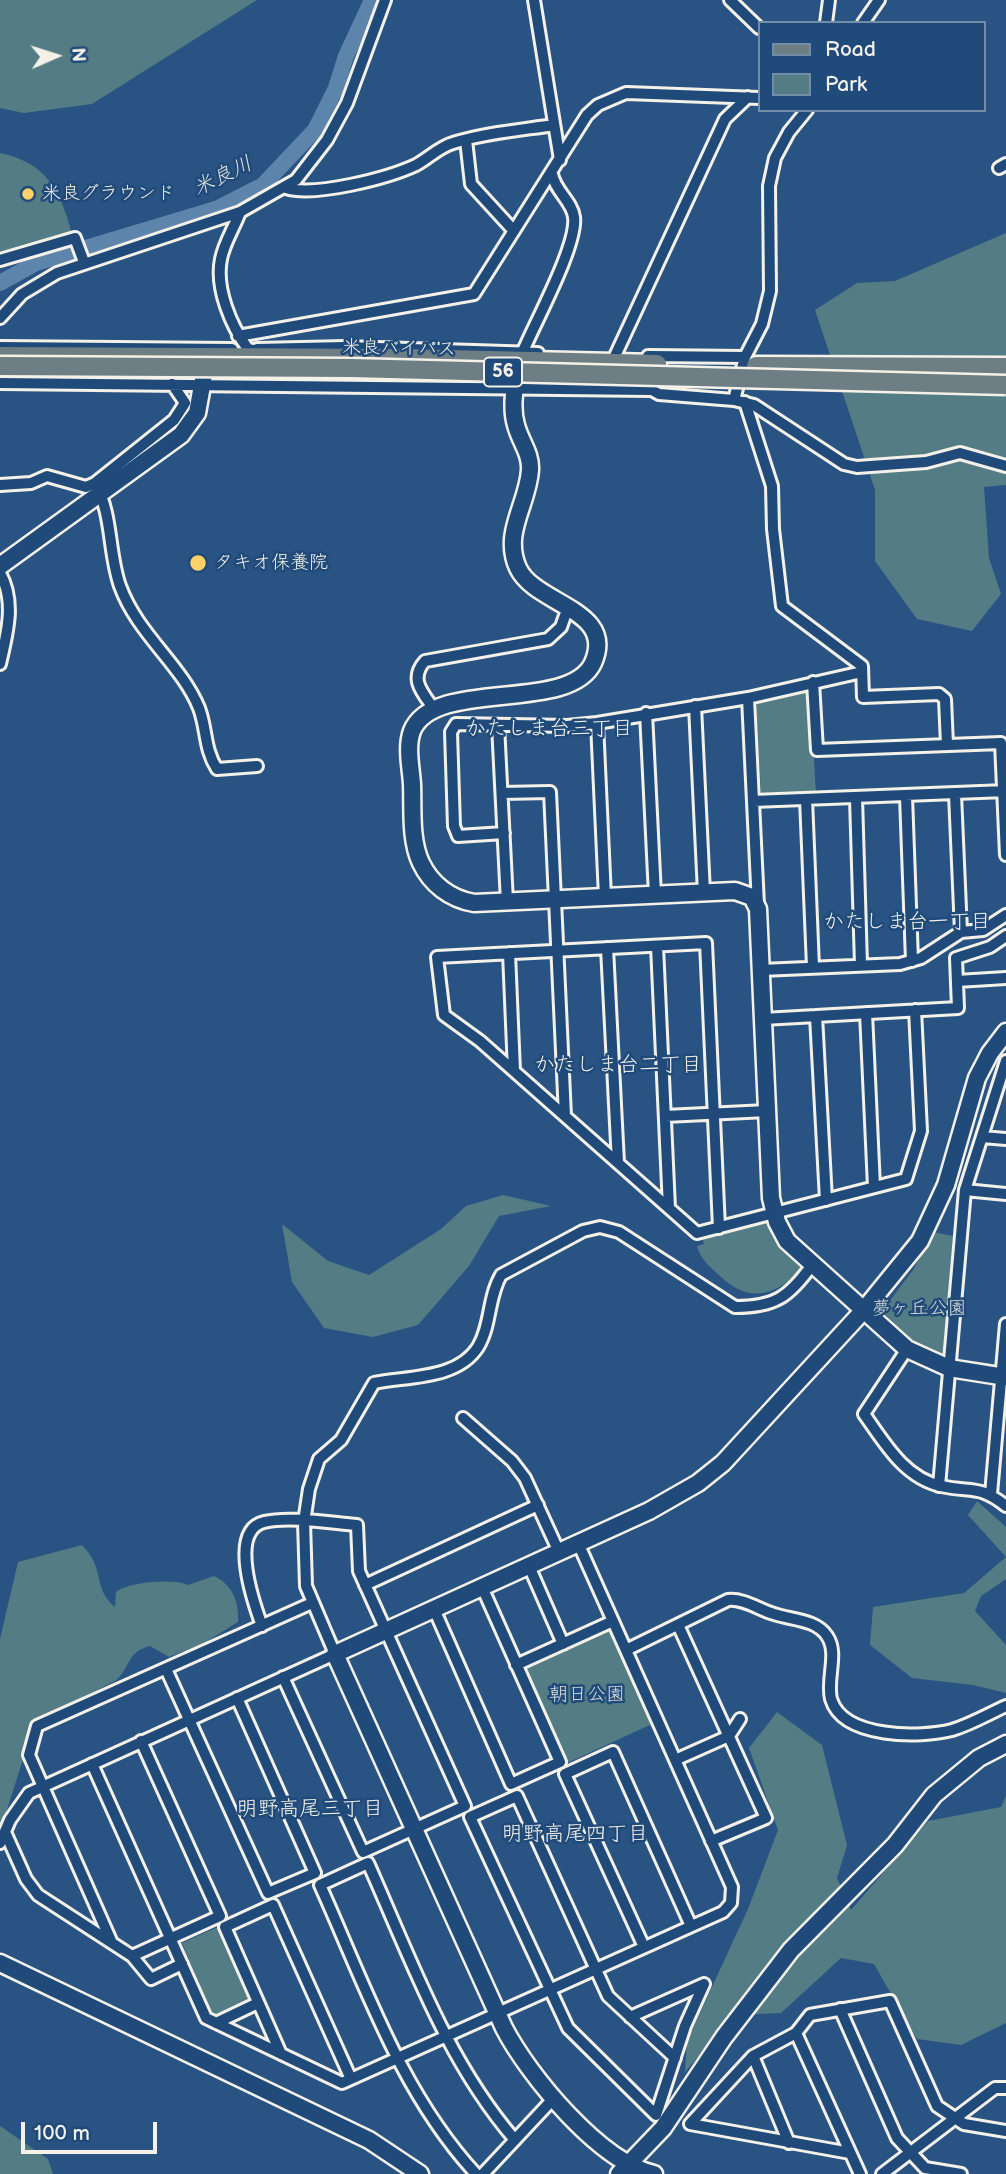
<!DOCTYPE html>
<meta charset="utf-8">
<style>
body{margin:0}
#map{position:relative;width:1006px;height:2174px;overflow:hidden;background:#295383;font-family:"Balsamiq Sans",sans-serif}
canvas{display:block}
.legend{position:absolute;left:758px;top:21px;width:228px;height:91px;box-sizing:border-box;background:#1f4a7a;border:2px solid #748da6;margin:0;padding:9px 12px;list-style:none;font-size:21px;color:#f4f1e8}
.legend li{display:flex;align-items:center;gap:14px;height:35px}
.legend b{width:35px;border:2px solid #748da6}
.north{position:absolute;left:21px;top:21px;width:70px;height:70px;-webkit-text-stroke:5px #1f4a7a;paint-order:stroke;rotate:87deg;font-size:19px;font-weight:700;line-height:28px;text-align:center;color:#f4f1e8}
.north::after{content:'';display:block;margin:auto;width:24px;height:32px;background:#f4f1e8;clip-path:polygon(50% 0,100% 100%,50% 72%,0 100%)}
.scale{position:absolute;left:21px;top:2122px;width:136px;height:32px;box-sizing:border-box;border:4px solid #f4f1e8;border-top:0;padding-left:9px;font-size:21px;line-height:24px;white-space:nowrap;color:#f4f1e8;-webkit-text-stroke:5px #1f4a7a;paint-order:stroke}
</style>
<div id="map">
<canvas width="1006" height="2174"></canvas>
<ul class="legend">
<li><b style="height:9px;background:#6d7e84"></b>Road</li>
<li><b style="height:19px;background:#537c84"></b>Park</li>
</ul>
<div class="north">N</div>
<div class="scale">100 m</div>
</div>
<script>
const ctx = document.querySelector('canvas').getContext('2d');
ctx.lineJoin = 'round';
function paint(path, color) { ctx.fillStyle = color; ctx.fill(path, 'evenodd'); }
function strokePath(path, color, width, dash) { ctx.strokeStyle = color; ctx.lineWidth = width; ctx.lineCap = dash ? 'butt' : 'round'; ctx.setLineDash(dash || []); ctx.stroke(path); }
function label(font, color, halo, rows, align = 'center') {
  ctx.font = font + ' "Balsamiq Sans","Klee One",sans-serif'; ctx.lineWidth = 5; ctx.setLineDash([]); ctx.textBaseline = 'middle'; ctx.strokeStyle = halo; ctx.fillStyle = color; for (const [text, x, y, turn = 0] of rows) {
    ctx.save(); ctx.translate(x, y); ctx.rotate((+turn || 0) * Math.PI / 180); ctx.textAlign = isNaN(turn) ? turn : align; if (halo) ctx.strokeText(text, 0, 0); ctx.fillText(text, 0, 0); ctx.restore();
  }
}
const green = new Path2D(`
 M0,0H257L92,104L24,113L0,108Z
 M0,153C47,163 60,190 72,234L0,253Z
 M1006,233V485L984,487L989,558L1001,594L972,631L917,619L875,561V490L815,310L857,283L895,281Z
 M805,688L810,693L816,794L766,797L761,792L756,706L761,700Z
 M503,1195L551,1206L499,1216L469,1266L418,1325L373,1337L324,1328L292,1282L282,1224L328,1261L369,1275L441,1229L466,1206Z
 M763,1220C775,1227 787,1254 800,1266V1271C773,1297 748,1303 720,1276C709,1266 701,1260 697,1246L704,1244L702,1236Z
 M933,1232L953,1236L943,1354L939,1357L914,1344L882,1311L913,1270Z
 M977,1501L1006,1527V1579L981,1596L975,1611L1006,1645V1693L973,1685L912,1678L870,1645L873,1607L964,1593L1006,1557L968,1515Z
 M82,1545C106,1569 92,1588 115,1607L116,1592C128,1582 174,1578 188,1585L214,1576C233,1585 239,1602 238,1622L204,1643L169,1657L150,1646C126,1652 131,1668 115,1681L35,1721L0,1832V1639L18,1562Z
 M604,1629L611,1632L652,1724L565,1764L522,1666Z
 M777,1712L822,1745L847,1845L837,1878L851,1910L928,1821L1001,1807L1006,1796V2023L961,2045L917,2039L874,1964L841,1958L781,2013L734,2015L685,2072L687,2041L748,1909L778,1830L749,1748Z
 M220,1926L254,2002L220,2017L210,2010L182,1943Z
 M0,2126L48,2159L53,2174H0Z`);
const river = new Path2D(`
 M0,283L36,263L216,209L263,185L315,130L336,88L346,56L372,0`);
const street = new Path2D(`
 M534,0L560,160
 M730,0L759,28
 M826,23L829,0
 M863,23L879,0
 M466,140L471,184L514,231
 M999,168L1006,164
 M286,188C315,197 388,178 416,165C429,158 439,147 453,143C485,133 521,130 554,125
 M240,212C234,228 224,243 221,259C215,288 231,326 248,349L257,351
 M0,260L75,238L84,262
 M0,318L22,294L57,273L240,212L296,180L327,140L347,103L385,0
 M238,336L474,294L587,115L598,105L626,93L759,98
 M0,347L232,349
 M257,349L345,347L538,353
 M521,356C533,326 578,245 574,217C572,201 555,191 552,174
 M615,356L725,119L748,97
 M648,356L745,357
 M0,383L652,390L659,394L734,400L754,405L844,464L857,467L926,462L960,453L1006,466
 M734,400L745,357L762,324L770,291L769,186L775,158L789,132L807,110
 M745,402L772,486L773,529L782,606L862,666L863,697L939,694L945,699L947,745
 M95,483C113,515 108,552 120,586C138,635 181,664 199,708C207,729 204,749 217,769L257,766
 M0,485L31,483L47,476L86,487L95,483L174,420L185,403L172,384
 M0,573C16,602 7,633 0,664
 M813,682L817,750L1001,743L1006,855
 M748,698L758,905
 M695,706L704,893
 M434,709C422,692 409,679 425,661L548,639L561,627L568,607
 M646,713L655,895
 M597,723L605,897
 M498,725L507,902
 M502,793L550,792L565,1116
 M955,794L961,932
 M906,796L912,961
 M856,798L861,965
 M806,799L813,967
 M753,801L1006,791
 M504,833L458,836L454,826L451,732L456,724L567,726L597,723L748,698L862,672
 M657,946L669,1208
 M607,948L618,1163
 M509,953L514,1071
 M761,970L900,964L921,958L961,932L983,930L1006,915
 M957,981L1006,978
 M866,1013L874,1187
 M816,1016L826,1200
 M763,1019L958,1008L956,958L990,947L1006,936
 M665,1116L767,1111
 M982,1137L1006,1139
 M965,1190L1006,1194
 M719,1228L706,943L437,957L444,1015L480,1041L697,1233L906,1179L921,1131L915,1010
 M907,1349L864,1414C884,1442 904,1478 941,1486C972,1493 978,1484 1006,1506
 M463,1418L512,1461L525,1478L559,1552
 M939,1486L965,1190L1006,1061
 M991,1494L1006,1324
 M529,1566L563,1644
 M365,1585L538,1505
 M434,1609L511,1784L560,1762L482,1587
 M262,1626C254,1604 228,1531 264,1522C289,1516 331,1523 357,1525L359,1571L465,1806L363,1852L283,1677
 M679,1627L766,1818L711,1841
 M626,1650L728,1600C743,1598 760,1610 774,1614C791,1620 816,1619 827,1636C839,1653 826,1679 831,1699C843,1739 921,1738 952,1730C972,1724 988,1714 1006,1706
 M516,1665L613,1621
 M166,1669L268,1893L315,1873L237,1698
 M675,1760L729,1736L740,1719
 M92,1764L206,2018L342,2083L723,1912L731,1903L732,1887L578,1543
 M5,1832L26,1879L38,1895L132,1956L151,1979L182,1964
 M0,1843L10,1820L29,1793L335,1654L306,1586L304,1522L309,1489L319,1459L341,1440L374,1383C407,1376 457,1380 478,1347C491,1326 488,1297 501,1275L583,1231L600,1227L619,1232L735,1307C775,1307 789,1297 812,1265
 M112,1943L29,1755L37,1726L312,1603
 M644,1947L565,1774L613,1752L691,1926
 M132,1956L220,1916L141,1741
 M840,2009L897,2138L925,2168L961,2174
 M630,2017L704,1984
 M216,2023L258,2003
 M796,2033L860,2174
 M281,2054L225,1927L273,1905L351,2079
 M753,2056L789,2143
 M675,2058L608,1996L517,1796L470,1817L568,2028L656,2115L685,2026L704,1984
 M850,2153L690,2124L753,2056L796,2033L810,2015L890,2001L937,2106L964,2124L1006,2131
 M476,2174C401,2093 365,1985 320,1885L368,1863C411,1959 446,2060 515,2140
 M483,2174L554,2098
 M882,2174L995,2088H1006`);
const secondary = new Path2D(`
 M519,362C516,382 510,405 516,425C520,441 531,453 530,470C528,504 502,533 518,568C535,605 617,609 593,663C569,714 434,677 412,731C406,747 411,768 412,784C413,809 410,840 421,863C431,884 450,899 474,903L735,891L752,897L758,909L771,1198L777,1222L787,1241L907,1349L949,1368L1006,1377
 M0,566L181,435L197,413L207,358
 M0,1963L369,2140L420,2174
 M619,2174L663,2128L724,2037L791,1950L895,1845L934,1795L979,1758L1006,1744
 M654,2174C600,2162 529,2076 504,2028L335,1654L649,1511L698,1483L723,1463L863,1311L920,1241L946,1185L977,1078L990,1053L1006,1032`);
const primary = new Path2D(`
 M0,356L404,358L657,364
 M756,366L1006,367`);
const primaryBridge = new Path2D(`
 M0,366L351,368L1006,385`);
const markers = [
 [28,194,7,"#ffd166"],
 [198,563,9,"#ffd166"]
];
const shields = [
 [503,372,38]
];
const shieldNames = [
 ["56",503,372]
];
const poiNames = [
 ["米良グラウンド",42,194],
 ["タキオ保養院",214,563]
];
const streetNames = [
 ["米良バイパス",399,349,1]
];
const parkNames = [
 ["夢ヶ丘公園",919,1309],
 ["朝日公園",587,1695]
];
const waterNames = [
 ["米良川",223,177,-26]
];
const neighbourhoodNames = [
 ["かたしま台三丁目",549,730],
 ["かたしま台一丁目",907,923],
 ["かたしま台二丁目",618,1066],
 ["明野高尾三丁目",310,1810],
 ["明野高尾四丁目",575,1835]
];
paint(green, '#537c84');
strokePath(river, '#5d84ab', 16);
strokePath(street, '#f4f1e8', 16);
strokePath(secondary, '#f4f1e8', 21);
strokePath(primary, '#f4f1e8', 23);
strokePath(street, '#1f4a7a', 10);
strokePath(secondary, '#1f4a7a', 16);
strokePath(primary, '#6d7e84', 18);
strokePath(primaryBridge, '#f4f1e8', 23, []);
strokePath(primaryBridge, '#6d7e84', 18);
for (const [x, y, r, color] of markers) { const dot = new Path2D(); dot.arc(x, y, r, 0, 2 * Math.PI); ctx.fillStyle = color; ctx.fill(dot); strokePath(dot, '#1f4a7a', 2.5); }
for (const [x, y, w] of shields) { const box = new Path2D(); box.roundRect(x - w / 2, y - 14.5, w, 29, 5); ctx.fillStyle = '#1f4a7a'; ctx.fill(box); strokePath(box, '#f4f1e8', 2); }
label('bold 18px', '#f4f1e8', null, shieldNames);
label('19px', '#f4f1e8', '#1f4a7a', poiNames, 'left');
label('19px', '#f4f1e8', '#1f4a7a', streetNames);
label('19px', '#dcdfd9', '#1f4a7a', parkNames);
label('italic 21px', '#dde1df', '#1f4a7a', waterNames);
label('21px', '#f4f1e8', '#1f4a7a', neighbourhoodNames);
</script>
